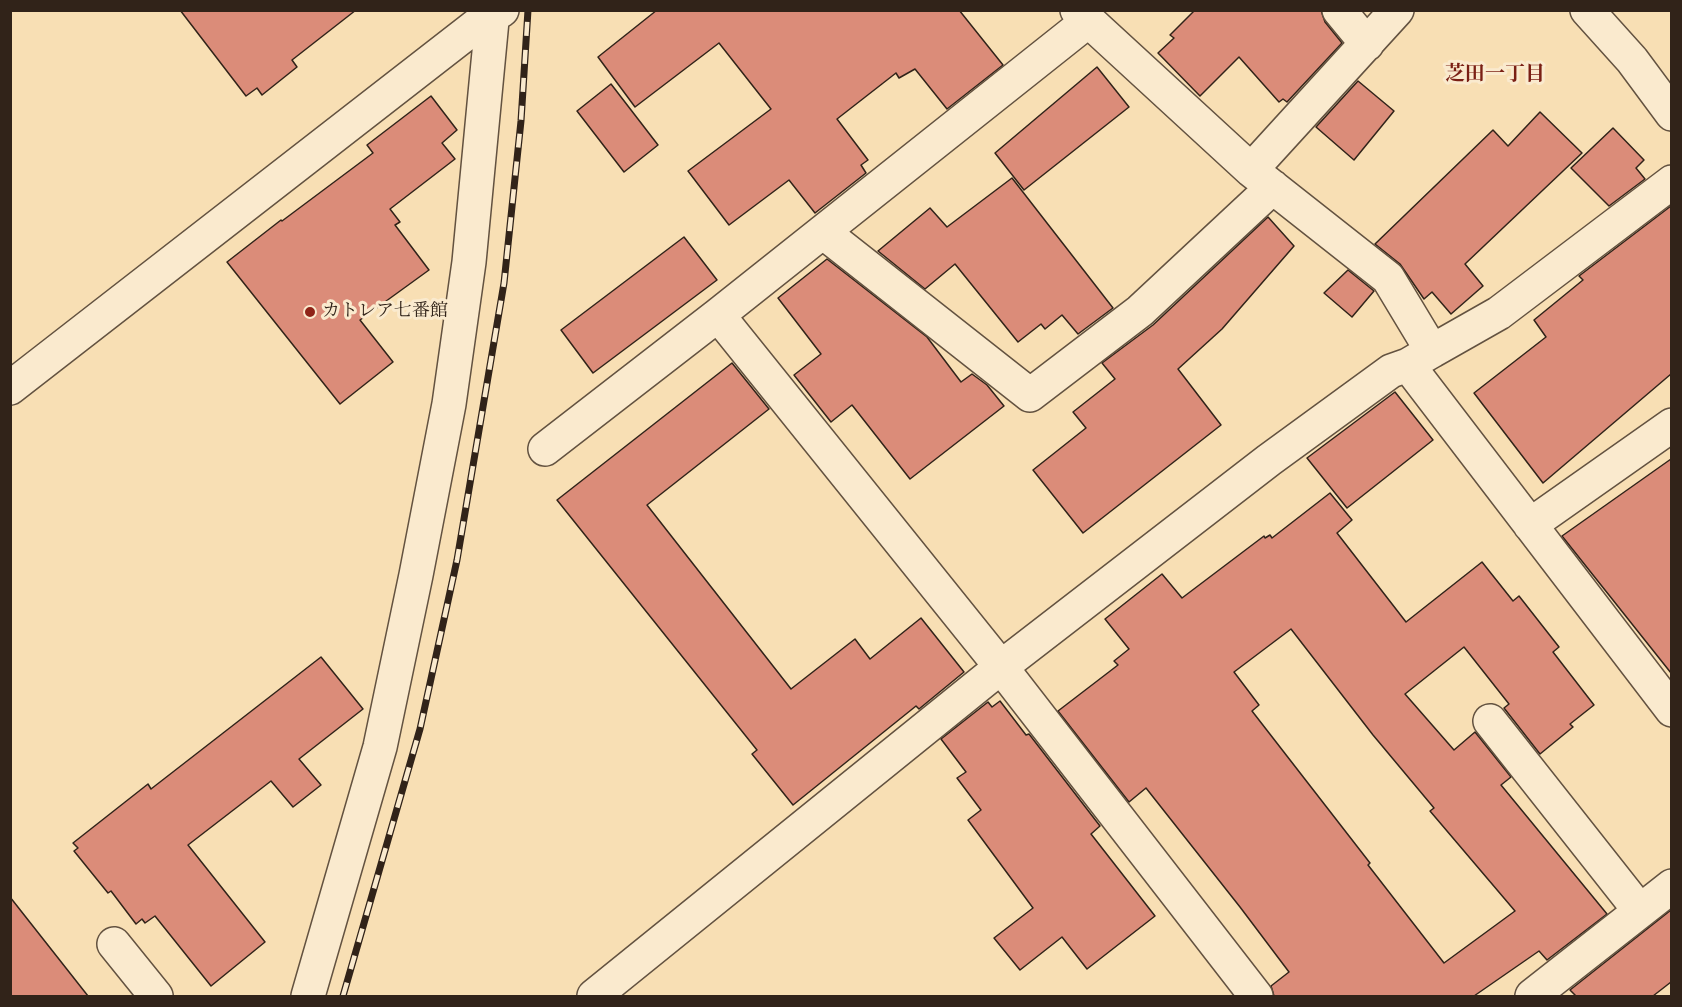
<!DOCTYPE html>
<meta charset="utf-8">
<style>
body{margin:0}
#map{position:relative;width:1682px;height:1007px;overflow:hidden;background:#f8dfb4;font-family:"IM FELL Double Pica",serif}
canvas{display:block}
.frame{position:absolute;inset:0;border:12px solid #312319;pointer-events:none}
</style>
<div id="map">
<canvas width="1682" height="1007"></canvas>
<div class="frame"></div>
</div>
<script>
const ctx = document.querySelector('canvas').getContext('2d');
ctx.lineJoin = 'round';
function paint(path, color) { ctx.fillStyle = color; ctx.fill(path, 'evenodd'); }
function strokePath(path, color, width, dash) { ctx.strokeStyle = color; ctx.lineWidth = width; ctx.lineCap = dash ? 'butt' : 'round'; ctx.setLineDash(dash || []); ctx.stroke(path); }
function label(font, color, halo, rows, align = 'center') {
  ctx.font = font + ' "IM FELL Double Pica","Noto Serif JP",serif'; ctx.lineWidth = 6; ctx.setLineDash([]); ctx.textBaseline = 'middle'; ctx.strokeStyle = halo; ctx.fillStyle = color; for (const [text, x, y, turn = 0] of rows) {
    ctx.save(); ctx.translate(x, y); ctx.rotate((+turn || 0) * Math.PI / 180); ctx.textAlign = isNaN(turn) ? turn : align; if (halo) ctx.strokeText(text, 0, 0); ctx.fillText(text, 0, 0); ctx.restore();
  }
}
const building = new Path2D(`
 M180,10H356L292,60L297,67L262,95L257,88L246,96Z
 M657,10H959L1003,65L947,109L915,69L899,78L896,73L837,119L868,160L861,165L866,173L815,213L789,180L729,225L688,171L771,109L719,43L635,107L598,57Z
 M1195,10H1321L1325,22L1342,43L1287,102L1283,99L1279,102L1239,57L1200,96L1158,53L1174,38L1170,35Z
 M1097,67L1129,107L1024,190L995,153Z
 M1358,81L1394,111L1354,160L1316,127Z
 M611,84L658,145L624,172L577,111Z
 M431,96L457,130L442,143L455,159L390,209L400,222L395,225L429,270L360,320L393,362L340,404L227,262L281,220L282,221L373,153L367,145Z
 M1540,112L1582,153L1465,264L1483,286L1451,314L1432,292L1424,299L1400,264L1375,244L1493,130L1508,146Z
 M1613,128L1644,160L1636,168L1645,179L1609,206L1571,168Z
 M1012,178L1113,308L1078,334L1062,315L1045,329L1041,324L1018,342L955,264L925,289L878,251L930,208L947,227Z
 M1671,206V374L1543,483L1474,393L1546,337L1534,320L1583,280L1579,276Z
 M1268,217L1294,246L1222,329L1178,369L1221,425L1083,533L1033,470L1086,428L1073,412L1115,379L1102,363L1153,325Z
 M684,237L717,280L593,373L561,330Z
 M827,259L927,337L961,382L972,374L987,385L1004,406L910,479L852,405L831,422L794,375L821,354L778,298Z
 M1348,270L1374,291L1352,317L1324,293Z
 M732,363L769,409L647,505L791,689L855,639L870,659L921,618L964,672L919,709L916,706L793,805L752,754L757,750L557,500Z
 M1395,392L1433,440L1347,508L1307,458Z
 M1671,459V673L1562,536Z
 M1330,493L1352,520L1337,533L1406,622L1482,562L1513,601L1519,596L1559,647L1553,652L1594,705L1570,724L1573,727L1540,754L1504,708L1509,704L1464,647L1405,694L1454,750L1475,732L1511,777L1501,785L1607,914L1547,960L1539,951L1474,996H1274L1271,986L1289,972L1240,907L1146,788L1129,802L1058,711L1118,665L1114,661L1129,649L1105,619L1162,574L1182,598L1264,536L1265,538L1270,535L1272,538ZM1291,629L1373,735L1434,808L1430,811L1515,911L1444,963L1368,865L1370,863L1252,711L1259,705L1234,672Z
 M321,657L363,709L299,759L321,785L293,807L271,781L188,845L265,942L211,986L155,916L145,923L142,919L136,924L111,891L108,893L74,851L78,848L73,843L148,784L151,789Z
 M1000,701L1026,735L1029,734L1100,826L1091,834L1155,916L1087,969L1062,937L1020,970L994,938L1033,908L968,820L981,810L957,778L966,772L941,739L988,702L992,707Z
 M10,897L88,996H10Z
 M1671,910V982L1653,996H1576L1570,990Z`);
const minor = new Path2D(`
 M1077,10L1251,170L1388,278L1432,351L1408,365L1672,710
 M1339,10L1367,44
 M1587,10L1632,60L1672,114
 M1251,170L1397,10
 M823,232L1030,395L1140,311L1273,187
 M718,315L1001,667L1256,996
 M1432,351L1499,313L1672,182
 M10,388L477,25L502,10
 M545,449L718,315L1088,21
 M1530,525L1672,425
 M1490,721L1640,911
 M114,944L156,996
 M308,996L380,747L416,575L449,404L469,262L493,10
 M594,996L1001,667L1269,460L1391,371L1408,365
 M1532,996L1672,886`);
const rail = new Path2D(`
 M343,996L420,729L457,560L504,283L521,121L528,10`);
const markers = [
 [310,312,6,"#8f2418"]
];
const poiNames = [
 ["カトレア七番館",322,312]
];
const neighbourhoodNames = [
 ["芝田一丁目",1495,76]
];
paint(building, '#db8c79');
strokePath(building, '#312319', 1.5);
strokePath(minor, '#635240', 36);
strokePath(minor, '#faeace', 33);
strokePath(rail, '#312319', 7);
strokePath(rail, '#faeace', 4.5, [14]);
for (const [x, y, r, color] of markers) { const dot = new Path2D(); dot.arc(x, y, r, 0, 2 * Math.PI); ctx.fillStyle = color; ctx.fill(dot); strokePath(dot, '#faeace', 2); }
label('18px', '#312319', '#faeace', poiNames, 'left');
label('bold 20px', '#7a1f14', '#faeace', neighbourhoodNames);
</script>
